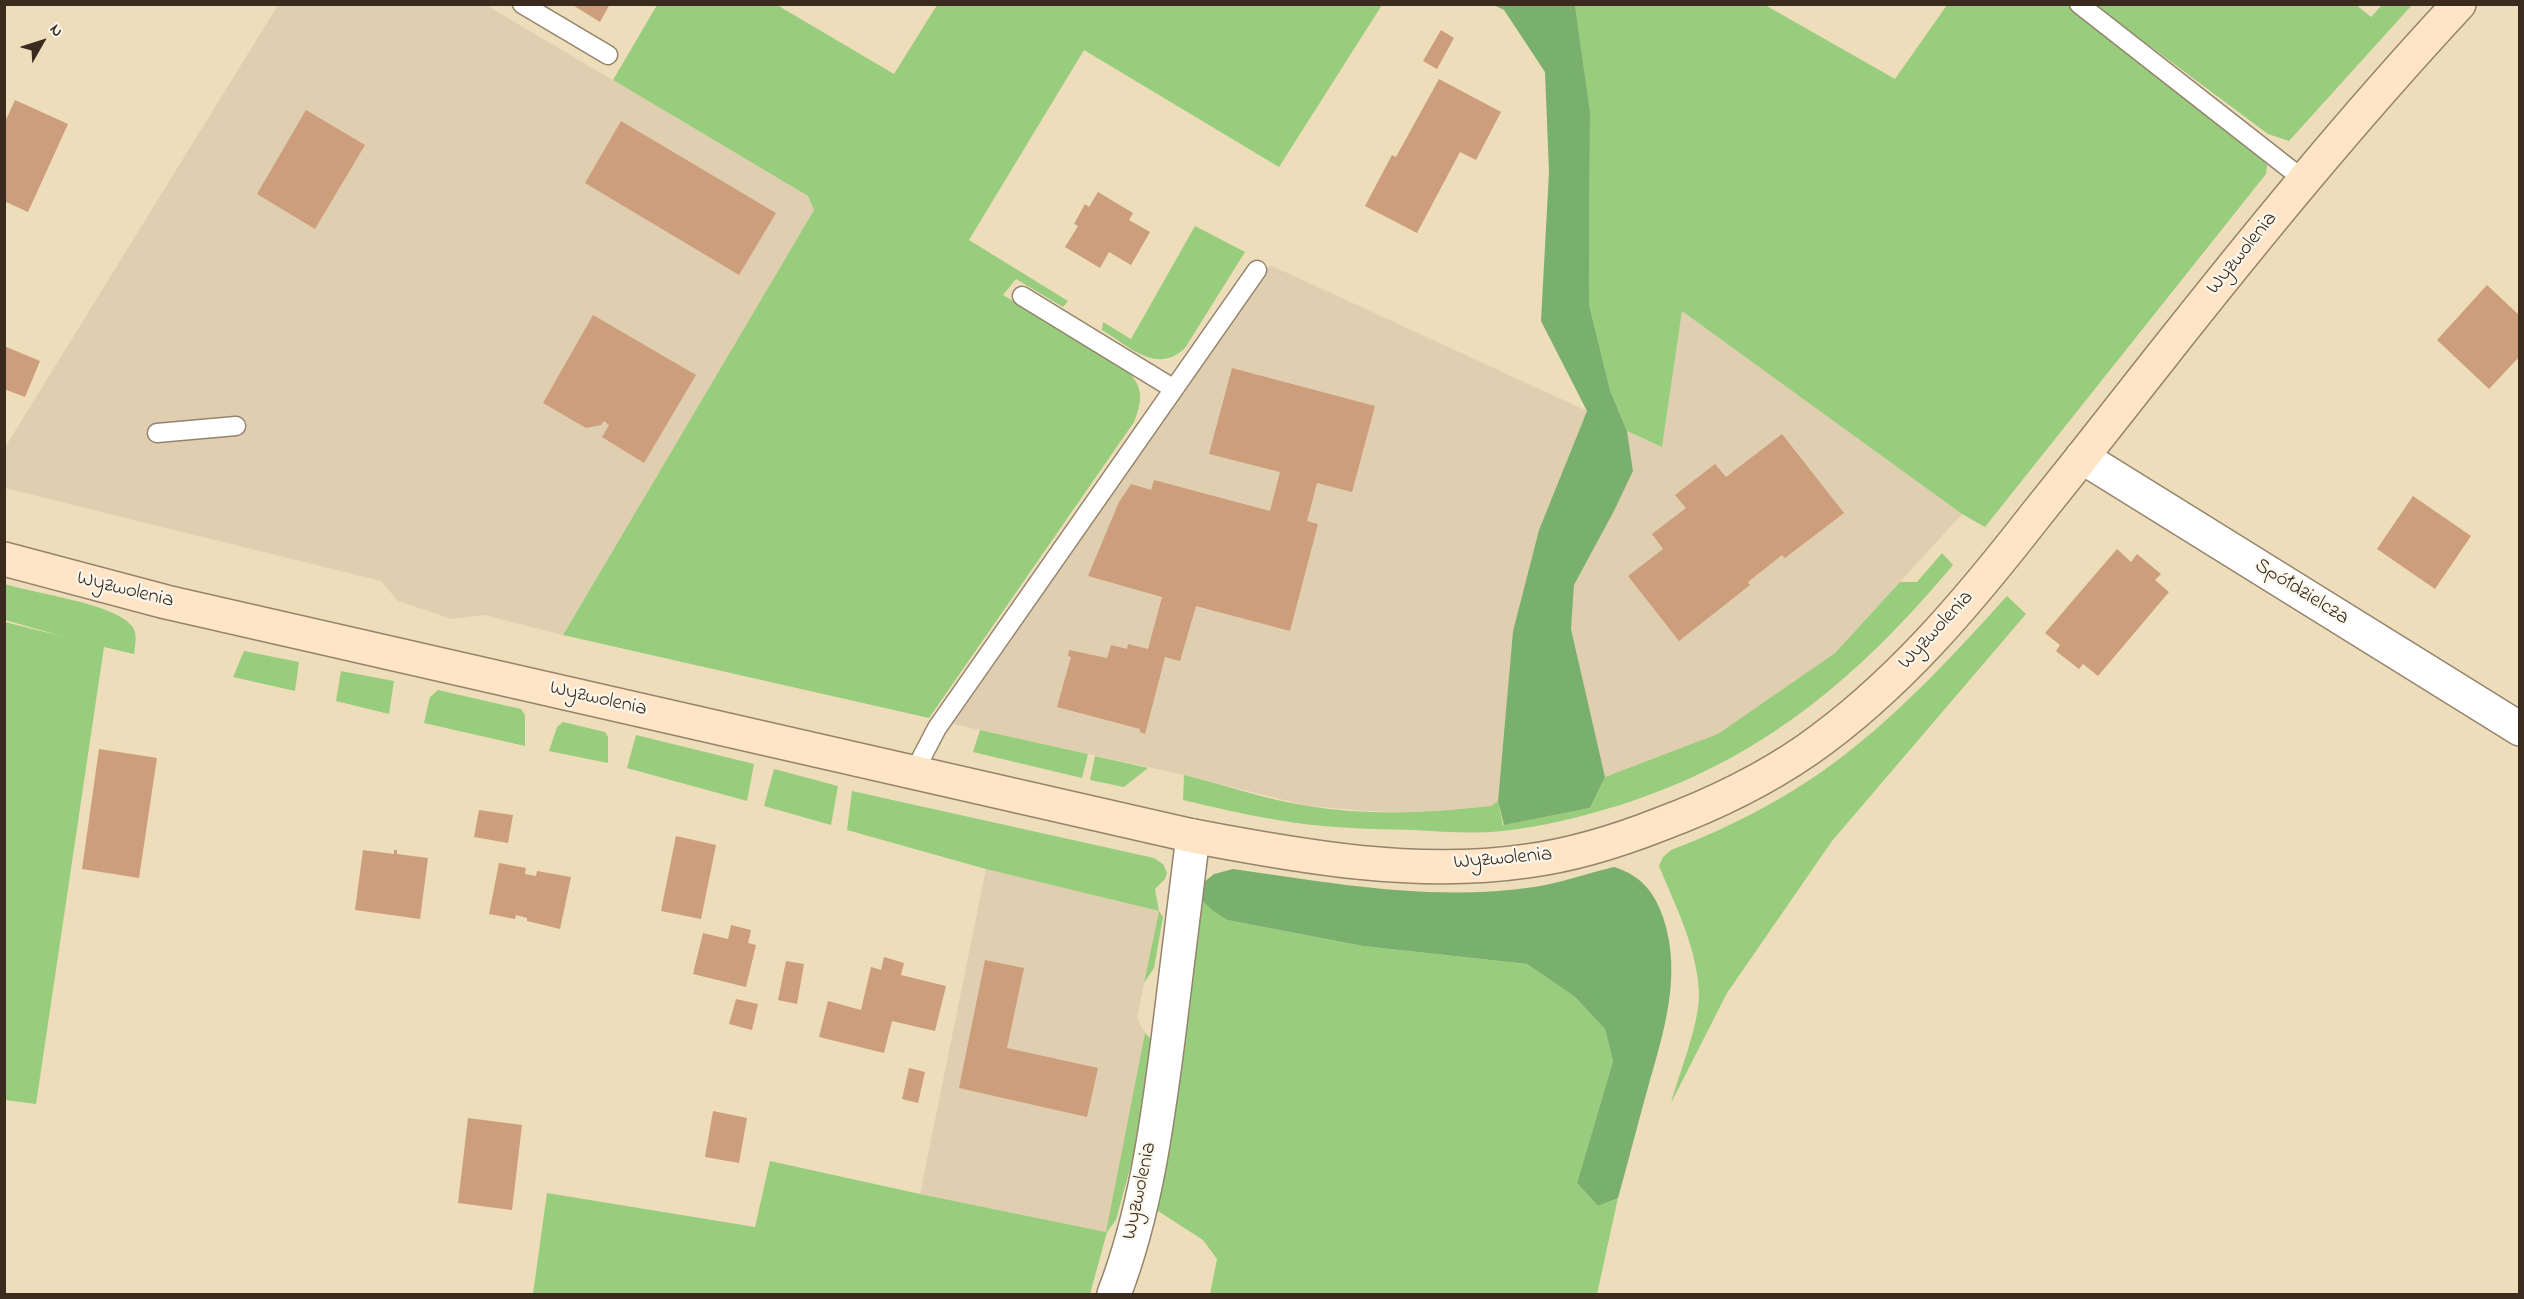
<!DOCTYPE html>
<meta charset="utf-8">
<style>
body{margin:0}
#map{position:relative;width:2524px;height:1299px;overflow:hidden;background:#edddba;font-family:"Indie Flower",sans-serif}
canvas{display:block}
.frame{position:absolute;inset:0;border:6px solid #3b2a1e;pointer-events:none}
.north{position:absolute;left:12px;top:12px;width:60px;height:60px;-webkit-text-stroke:4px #fbf7ec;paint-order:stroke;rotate:51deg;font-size:16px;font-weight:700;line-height:24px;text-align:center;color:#3b2a1e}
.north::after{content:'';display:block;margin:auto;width:21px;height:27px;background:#3b2a1e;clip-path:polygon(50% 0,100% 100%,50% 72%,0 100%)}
</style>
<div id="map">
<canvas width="2524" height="1299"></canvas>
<div class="frame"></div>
<div class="north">N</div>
</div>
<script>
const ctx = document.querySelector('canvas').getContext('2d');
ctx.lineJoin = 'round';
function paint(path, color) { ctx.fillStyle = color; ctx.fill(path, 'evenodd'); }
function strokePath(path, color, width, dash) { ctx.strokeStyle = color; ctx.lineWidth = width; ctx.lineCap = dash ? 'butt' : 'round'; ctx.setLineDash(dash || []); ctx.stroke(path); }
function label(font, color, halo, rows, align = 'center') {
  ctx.font = font + ' "Indie Flower",sans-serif'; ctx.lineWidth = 4.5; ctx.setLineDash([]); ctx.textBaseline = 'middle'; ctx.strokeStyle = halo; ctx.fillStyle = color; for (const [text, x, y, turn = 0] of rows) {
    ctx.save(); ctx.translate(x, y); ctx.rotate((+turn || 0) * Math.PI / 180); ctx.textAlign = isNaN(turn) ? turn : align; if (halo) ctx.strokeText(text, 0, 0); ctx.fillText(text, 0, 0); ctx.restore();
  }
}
const built = new Path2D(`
 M278,5H486L808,196L814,210L563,635L484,615L452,619L398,601L381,581L5,488L4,449Z
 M1270,265L1587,411L1539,530L1513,631L1498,801L1492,806L1433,813L1368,811L1308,806L1184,775L953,724Z
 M1682,310L1962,514L1835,653L1718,735L1605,777L1571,629L1574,585L1614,511L1633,471L1627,431L1662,447Z
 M986,869L1159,911L1137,1018L1145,1033L1107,1232L920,1194Z`);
const green = new Path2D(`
 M2355,4L2371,17L2382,5H2412L2289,141L2268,134L2095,5Z
 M657,5H777L894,74L937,5H1382L1279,167L1084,50L969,240L1068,301L1063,307L1016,279L1003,295L1119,364C1142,382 1145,395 1134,422L929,718L563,635L814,210L808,196L613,80Z
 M1575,5H1765L1895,79L1947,5H2069L2255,151L2267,165L2266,174L1985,527L1962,514L1682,311L1662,447L1627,431L1610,390L1589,304L1590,111Z
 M1195,226L1245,252L1185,348C1157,375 1130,347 1102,330L1103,322L1131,339Z
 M1942,553L1953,565C1858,678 1761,761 1617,806C1580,817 1541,827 1502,831C1474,834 1444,832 1416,830C1368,829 1319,828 1272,819C1242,814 1213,807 1183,800L1184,775C1225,785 1267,800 1308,806C1369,816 1431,813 1491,806L1498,801L1503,825L1590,808L1605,777L1718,734L1835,653L1900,582H1917Z
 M5,584C35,594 114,603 132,626C138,634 135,645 134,654L104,647L36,1104L5,1100V622L65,637L5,620Z
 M2007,596L2026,614L1832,841L1727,993L1671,1103C1679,1074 1699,1025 1699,995C1698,950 1676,907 1659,866L1663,857L1671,850C1732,827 1795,794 1847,753C1906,707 1957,651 2007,596Z
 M244,651L299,662L295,691L233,677Z
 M341,671L394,681L389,714L336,701Z
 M438,690L521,709L525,715V746L424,723L430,697Z
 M563,722L605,732L608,737V763L549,751L557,727Z
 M980,730L1088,754L1082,778L973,752Z
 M636,735L754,764L747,801L627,768Z
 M1095,756L1148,768L1124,787L1090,780Z
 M774,769L838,786L831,825L764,806Z
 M852,791L1154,858L1163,864L1167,873L1165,879L1155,889L1159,911L1163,917L1154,968L1144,983L1159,911L986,869L847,830Z
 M1200,899L1213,911L1227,920L1363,946L1527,964L1575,997L1605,1029L1613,1061L1577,1183L1598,1206L1618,1198L1597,1294H1210L1217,1259L1203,1240L1158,1211Z
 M1145,1033L1151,1039L1141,1128L1116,1220L1107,1232L1090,1294H533L547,1193L755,1227L770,1161L920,1194L1106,1232Z`);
const forest = new Path2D(`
 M1494,5H1575L1590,111L1589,304L1610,390L1627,431L1633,471L1614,511L1574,585L1571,629L1605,777L1590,808L1504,825L1498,801L1513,631L1539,530L1587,411L1541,321L1549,172L1545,72L1504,10Z
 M1614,867C1640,875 1654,891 1663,917C1683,976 1663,1034 1647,1091C1637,1127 1628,1162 1618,1198L1598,1206L1577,1183L1613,1061L1605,1029L1575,997L1527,964L1363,946L1227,920L1213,911L1200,899L1203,883L1214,874L1233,869C1332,883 1434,902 1534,887C1561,883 1588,873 1614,867Z`);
const building = new Path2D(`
 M571,4H610L600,22Z
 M1441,30L1454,38L1437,69L1423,61Z
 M1439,79L1501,112L1476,160L1460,152L1417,233L1365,206L1392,155L1396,157Z
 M15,100L68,124L28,212L4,201V124Z
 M306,110L365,145L315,229L257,194Z
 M621,121L776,213L739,275L585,183Z
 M1098,192L1133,213L1129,220L1150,232L1131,265L1109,252L1100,268L1065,247L1078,226L1074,224L1085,204L1089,207Z
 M2487,285L2520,316V356L2489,389L2437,340Z
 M593,315L696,375L644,463L602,437L609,425L604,421L601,425L586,428L543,403Z
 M4,346L40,361L25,397L4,389Z
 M1232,368L1375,406L1352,492L1317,483L1307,521L1318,524L1290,631L1196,606L1180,661L1165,657L1145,734L1140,732V729L1057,707L1071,657L1068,656L1069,650L1107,658L1111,645L1127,649L1128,644L1148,649L1162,597L1088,576L1119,502L1131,484L1151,490L1154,480L1270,511L1280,472L1209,454Z
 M1782,434L1844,513L1785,558L1782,555L1748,582L1750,585L1679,641L1628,576L1663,549L1652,534L1686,508L1675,495L1715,464L1726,477Z
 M2413,496L2471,536L2435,589L2377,549Z
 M2117,549L2131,562L2137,554L2161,574L2155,580L2169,592L2098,676L2083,664L2079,669L2056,651L2060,645L2045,633Z
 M99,749L157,758L139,878L82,869Z
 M479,810L513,815L508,843L474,837Z
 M676,836L716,845L701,919L661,911Z
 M363,850L394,854V850H397V854L428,858L420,919L355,910Z
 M499,863L526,868L525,874L536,876L537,871L571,877L560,929L527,921V918L516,915L515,919L489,914Z
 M731,925L751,930L748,943L756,945L746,987L693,974L703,933L728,939Z
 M884,957L904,963L901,975L946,986L935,1031L892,1021L884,1053L819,1037L828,1001L861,1010L871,967L881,970Z
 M985,960L1024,968L1007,1048L1098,1068L1087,1117L959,1088Z
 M786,961L804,964L797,1004L778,1000Z
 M736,999L758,1004L752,1030L729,1024Z
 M909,1068L925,1072L918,1103L902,1099Z
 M713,1111L747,1118L739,1163L705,1157Z
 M468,1118L522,1125L512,1210L458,1203Z`);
const lane = new Path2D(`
 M522,4L608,55
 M2079,4L2304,180
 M1022,296L1174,389
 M157,433L236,426
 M914,772L937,728L1257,270`);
const street = new Path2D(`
 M2082,457L2520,729
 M1114,1294C1145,1214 1157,1125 1168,1040C1176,972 1185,904 1193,836`);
const secondary = new Path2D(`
 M4,559L166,602L1193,836C1303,857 1416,877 1527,861C1573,855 1618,841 1661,824C1712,805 1762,781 1807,750C1897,687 1968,602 2035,516C2076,465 2117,413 2157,362C2254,239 2352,119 2459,4`);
const streetNames = [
 ["Wyzwolenia",2243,254,-51],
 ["Wyzwolenia",125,591,14],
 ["Spółdzielcza",2301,593,32],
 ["Wyzwolenia",1937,631,-47],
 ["Wyzwolenia",598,700,13],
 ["Wyzwolenia",1503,860,-5],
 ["Wyzwolenia",1141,1191,-78]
];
paint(built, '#e0ceb1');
paint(green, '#99cd7e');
paint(forest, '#7ab06d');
paint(building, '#cd9e7b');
strokePath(lane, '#94846c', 21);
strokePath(street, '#94846c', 36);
strokePath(secondary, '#94846c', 36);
strokePath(lane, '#fff', 18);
strokePath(street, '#fff', 33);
strokePath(secondary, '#ffe4c6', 33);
label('21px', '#3b2a1e', '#fbf7ec', streetNames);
</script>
